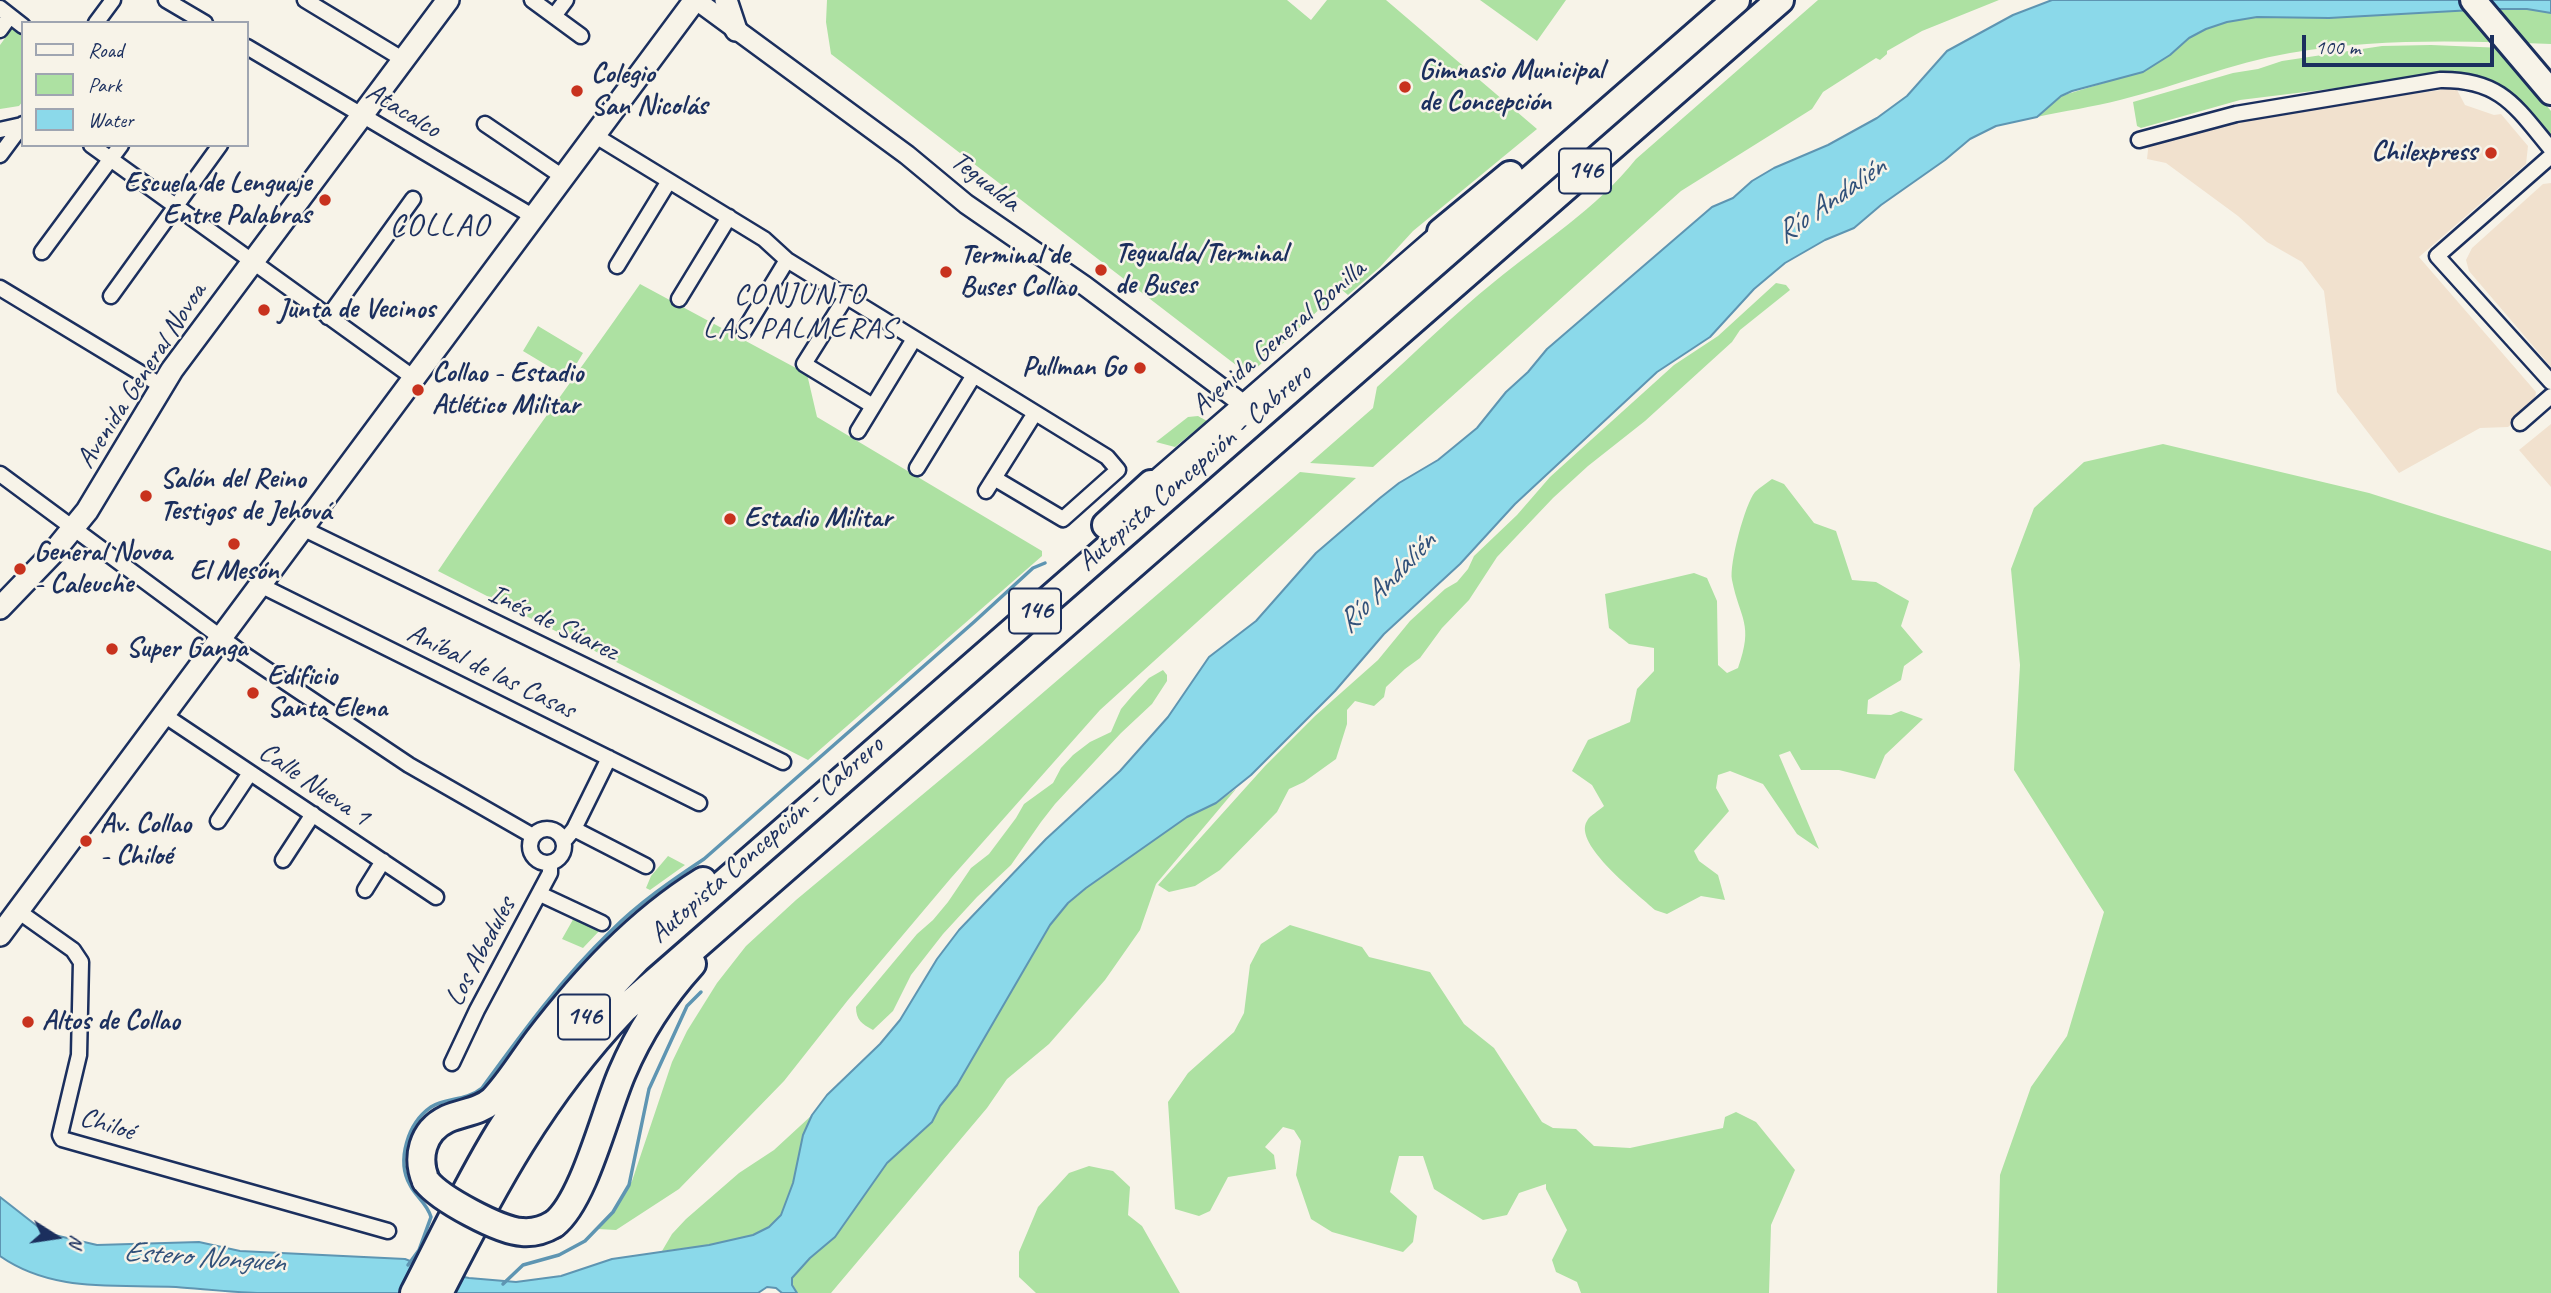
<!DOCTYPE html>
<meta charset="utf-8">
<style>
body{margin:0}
#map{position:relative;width:2551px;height:1293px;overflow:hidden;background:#f7f3e8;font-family:Caveat,sans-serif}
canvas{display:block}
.legend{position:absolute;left:21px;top:21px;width:228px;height:126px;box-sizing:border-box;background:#f7f3e8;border:2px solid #9fa5b1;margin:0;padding:9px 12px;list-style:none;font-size:21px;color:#1b2f5e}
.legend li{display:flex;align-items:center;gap:14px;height:35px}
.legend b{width:35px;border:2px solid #9fa5b1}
.north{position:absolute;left:21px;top:1202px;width:70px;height:70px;-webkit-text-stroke:5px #f7f3e8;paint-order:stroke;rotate:102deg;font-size:19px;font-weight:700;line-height:28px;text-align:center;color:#1b2f5e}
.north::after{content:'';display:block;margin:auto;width:24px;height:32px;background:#1b2f5e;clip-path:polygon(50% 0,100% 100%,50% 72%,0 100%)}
.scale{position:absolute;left:2302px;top:35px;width:192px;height:32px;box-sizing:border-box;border:4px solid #1b2f5e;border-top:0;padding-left:9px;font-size:21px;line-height:24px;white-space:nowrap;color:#1b2f5e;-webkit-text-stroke:5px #f7f3e8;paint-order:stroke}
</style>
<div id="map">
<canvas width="2551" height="1293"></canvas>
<ul class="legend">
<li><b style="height:9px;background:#f7f3e8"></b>Road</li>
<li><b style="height:19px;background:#ade1a2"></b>Park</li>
<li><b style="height:19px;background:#8bd9ea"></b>Water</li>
</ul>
<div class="north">N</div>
<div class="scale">100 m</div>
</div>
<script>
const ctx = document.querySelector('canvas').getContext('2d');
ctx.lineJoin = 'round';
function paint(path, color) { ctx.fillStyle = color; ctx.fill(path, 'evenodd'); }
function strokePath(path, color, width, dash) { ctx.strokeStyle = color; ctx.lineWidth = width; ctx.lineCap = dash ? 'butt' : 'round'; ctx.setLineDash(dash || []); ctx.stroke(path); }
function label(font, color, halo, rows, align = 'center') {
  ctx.font = font + ' Caveat,sans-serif'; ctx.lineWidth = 5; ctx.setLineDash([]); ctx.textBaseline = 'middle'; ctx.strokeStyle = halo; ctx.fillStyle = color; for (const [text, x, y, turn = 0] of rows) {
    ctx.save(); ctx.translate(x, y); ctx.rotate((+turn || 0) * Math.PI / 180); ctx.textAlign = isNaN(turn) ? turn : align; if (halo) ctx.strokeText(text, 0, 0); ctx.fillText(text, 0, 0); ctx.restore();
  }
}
const built = new Path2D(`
 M2456,88L2465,105L2494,115L2501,114L2528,146L2526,164L2419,257L2536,392L2534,405L2508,427L2480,428L2399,473L2337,392L2324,291L2302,262L2267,242L2238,216L2166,163L2147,159L2149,141L2233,118Z
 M2551,183V367L2469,271L2466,260L2472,248L2543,184Z
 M2551,424V487L2519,450Z`);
const green = new Path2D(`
 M827,0H1287L1311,20L1327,0H1386L1537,129L1413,231L1380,267L1348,295L1341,289L1249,375L831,54L826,22Z
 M1480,0H1566L1537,41Z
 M1818,0H1999L1922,31L1887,51V54L1880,60L1876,58L1823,92L1812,109L1681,191L1373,467L1310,463L1373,408L1377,387C1416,352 1453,315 1494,282C1542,243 1597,208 1636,159Z
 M2491,9H2527L2551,13V44C2464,41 2376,38 2290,53C2232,63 2177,86 2120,100C2093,107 2064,111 2037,117L2061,96L2143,71L2170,55L2189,38L2206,29L2227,22L2257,17L2329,18Z
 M14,26L23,34V101L19,106L0,109V45Z
 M2431,45L2504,48L2530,86L2551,111V140C2516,99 2509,80 2451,74L2240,100L2141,128L2137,126L2133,102L2233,73L2258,69L2282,61L2382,46Z
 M1776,283L1786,285L1790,290L1740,330L1732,342L1645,421L1588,466L1553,498L1497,557L1469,600L1442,628L1420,658L1405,669L1386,687L1384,697L1374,706L1355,701L1347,710V724L1336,759L1304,782L1289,789L1277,812L1220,870L1195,886L1169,892L1158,885L1265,766L1315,716L1378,660L1410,621L1445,589L1457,582L1468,569L1474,556L1517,515L1550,477L1674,365L1718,336Z
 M640,284L807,374L817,417L1042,551V556L808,760L438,571C503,474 573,380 640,284Z
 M538,326L583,353L568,378L523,351Z
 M1198,416L1207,421L1175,447L1156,442L1188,417Z
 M2163,444L2369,493L2551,551V1293H1997L2000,1175L2031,1087L2067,1036L2104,912L2014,770L2020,665L2011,569L2034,508L2084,462Z
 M1300,472L1356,478L1100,710L951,878L848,1000L784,1081L679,1189L616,1230L598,1229L613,1212L632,1181L672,1062L687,1031L717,983L746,946L796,900L982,745Z
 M1772,479L1784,484L1814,523L1836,531L1852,580L1876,582L1909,601L1901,626L1923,652L1904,666L1901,680L1868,700L1867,714L1891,715L1901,711L1923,719L1885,755L1875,779L1839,770H1801L1790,751L1779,755L1819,849L1797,834L1763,784L1730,771L1718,775L1716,788L1729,811L1694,851L1699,861L1718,875L1725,900L1701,896L1667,914L1655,910C1639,895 1572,844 1587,821C1590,815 1599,811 1604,806L1592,785L1572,771L1588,740L1630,722L1637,689L1654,671V648L1629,644L1609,628L1605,594L1694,573L1707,578L1717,601L1718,665L1727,673L1738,668C1754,623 1740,620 1732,580C1729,564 1745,504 1755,492C1760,487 1767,483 1772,479Z
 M1163,670L1167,675V681L1152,704L1121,733L1055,804L1041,822L1011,865L977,897L943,934L911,975L893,1011L873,1030C862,1024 856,1020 856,1007L917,934L933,920L948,902L971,868L989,854L1016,818L1024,804L1053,783L1061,768L1073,755L1090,742L1111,732L1121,709L1132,696L1149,678Z
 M1236,789L1156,884L1140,930L1105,980L1049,1044L1007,1079L987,1108L831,1293H797L792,1285V1278L810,1258L830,1241L887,1163L932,1122L940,1106L957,1085L1050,925L1068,903L1086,888L1187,817L1216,803Z
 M668,856L685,865L650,890L646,888L651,876Z
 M575,916L601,929L583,948L562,939Z
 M1290,925L1362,947L1369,957L1430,972L1464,1024L1494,1048L1542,1122L1553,1128L1576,1129L1594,1146L1630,1148L1723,1128L1725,1117L1736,1112L1756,1122L1795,1170L1771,1225L1769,1293H1581L1577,1282L1556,1272L1552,1260L1567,1230L1546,1189V1184L1519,1193L1507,1215L1483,1220L1434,1189L1423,1156H1399L1390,1192L1417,1216L1413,1242L1403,1252L1332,1232L1311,1219L1296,1175L1301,1141L1294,1130L1283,1127L1265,1147L1274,1155L1276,1169L1228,1177L1210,1211L1199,1216L1175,1209L1168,1102L1188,1073L1234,1032L1244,1013L1250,965L1261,944Z
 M812,1115L803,1135L793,1183L781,1215L769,1227L753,1235L709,1245L662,1251L672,1234L686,1219L739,1173L774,1150Z
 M1089,1166L1113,1171L1130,1187L1128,1215L1142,1226L1180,1293H1036L1019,1277V1252L1038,1207L1069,1173Z`);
const water = new Path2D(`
 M2052,0H2551V13L2527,9H2491L2329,18L2257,17L2227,22L2206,29L2189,38L2170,55L2143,72L2072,91L2061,96L2037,117L1996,126L1970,139L1945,160L1881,205L1854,228L1825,240L1785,263L1754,289L1710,337L1657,372L1515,504L1460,564L1384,634L1335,691L1251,775L1216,803L1187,817L1086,888L1068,903L1050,925L957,1085L940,1106L932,1122L887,1163L835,1237L810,1258L792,1278V1285L797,1293H782L776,1288L767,1287L758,1293H257C230,1292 203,1289 176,1287C114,1284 53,1293 0,1256V1197L46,1233L97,1245L199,1242L240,1251L405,1259L438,1272L469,1278L516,1282L561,1276L612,1259L709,1245L753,1235L769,1227L781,1215L793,1183L803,1135L812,1115L827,1095L880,1044L900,1020L937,959L959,930L1046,839L1120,771L1168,717L1209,657L1256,621L1316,553L1380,498L1399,483L1438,460L1477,428L1506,392L1528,372L1547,349L1712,207L1733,198L1752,181L1774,168L1828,145L1877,118L1907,96L1947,51L2013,15Z`);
const stream = new Path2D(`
 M408,1265L419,1250L431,1217C427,1203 416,1197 410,1185C396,1160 408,1123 431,1107C446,1097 465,1102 482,1088C522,1033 562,978 611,931C639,903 671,881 704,859L974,622L1033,568L1045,563
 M503,1284L523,1265L559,1255L585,1241L613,1212L629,1185L649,1089L687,1006L701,992`);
const minor = new Path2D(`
 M166,0L205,23
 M305,0L404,60
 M532,0L581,36
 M0,8L23,26
 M554,16L566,0
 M96,23L113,0
 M0,30L10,16
 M247,47L534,217
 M485,124L563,177
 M0,130L22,125
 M594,135L764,239L787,260L1107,457L1118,470L1063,519L994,478
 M2139,140L2236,114L2440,80C2501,79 2516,107 2551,149
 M91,145L414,378
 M0,155L23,124
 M2551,156L2437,256L2551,382
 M42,252L121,145
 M617,266L669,181
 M0,288L162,386
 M111,296L220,145
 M846,297L804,364L873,406
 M679,299L729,217
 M328,317L413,199
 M744,331L787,260
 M2520,423L2551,396
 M858,431L914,339
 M917,468L974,375
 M0,474L242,653L409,765L533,836
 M986,491L1035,413
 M302,528L783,762
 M260,585L699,803
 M164,715L436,897
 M218,821L250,773
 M530 846a17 17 0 1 1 34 0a17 17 0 1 1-34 0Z
 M574,829L646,866
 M564,841L574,829L609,758
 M283,860L313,814
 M365,890L383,861
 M540,894L602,923
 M18,911L73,950L81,962L79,1055L60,1135L62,1139L388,1231
 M452,1063L477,1010L550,873V863`);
const tertiary = new Path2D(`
 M696,0L907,155L966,204L1085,286L1243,404
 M1151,484L1441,232`);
const secondary = new Path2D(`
 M726,0L736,30
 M0,608L51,555L87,511L172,370L448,0
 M0,935L695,0`);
const trunk = new Path2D(`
 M2473,0L2551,92`);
const motorway = new Path2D(`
 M1441,232L1510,175
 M1106,525L1151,484
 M426,1181C416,1158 422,1131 447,1119C463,1112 479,1112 493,1100C510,1082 523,1060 538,1040C585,979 637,922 703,881
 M554,1224C584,1201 605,1112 622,1073C639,1033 663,996 692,964
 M414,1293C442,1239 468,1183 500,1131C539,1068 586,1012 637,959L1736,0
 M439,1293C493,1187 541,1096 624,1009L1780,0`);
const motorwayBridge = new Path2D(`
 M426,1181C440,1199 500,1231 522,1232C534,1233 544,1230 554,1224`);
const markers = [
 [1405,87,7,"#c8321e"],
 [577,91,7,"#c8321e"],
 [2491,153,7,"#c8321e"],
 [325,200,7,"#c8321e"],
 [1101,270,7,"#c8321e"],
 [946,272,7,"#c8321e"],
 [264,310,7,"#c8321e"],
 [1140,368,7,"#c8321e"],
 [418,390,7,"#c8321e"],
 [146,496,7,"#c8321e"],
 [730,519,7,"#c8321e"],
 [234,544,7,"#c8321e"],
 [20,569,7,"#c8321e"],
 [112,649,7,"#c8321e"],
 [253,693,7,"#c8321e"],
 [86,841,7,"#c8321e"],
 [28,1022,7,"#c8321e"]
];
const shields = [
 [1585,171,52],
 [1035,611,52],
 [584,1017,52]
];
const shieldNames = [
 ["146",1585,171],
 ["146",1035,611],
 ["146",584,1017]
];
const poiNames = [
 ["Gimnasio Municipal",1419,71],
 ["de Concepción",1419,103],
 ["Colegio",591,75],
 ["San Nicolás",591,107],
 ["Chilexpress",2477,153,"right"],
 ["Escuela de Lenguaje",311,184,"right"],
 ["Entre Palabras",311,216,"right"],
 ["Tegualda/Terminal",1115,254],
 ["de Buses",1115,286],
 ["Terminal de",960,256],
 ["Buses Collao",960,288],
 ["Junta de Vecinos",278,310],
 ["Pullman Go",1126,368,"right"],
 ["Collao - Estadio",432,374],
 ["Atlético Militar",432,406],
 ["Salón del Reino",160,480],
 ["Testigos de Jehová",160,512],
 ["Estadio Militar",744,519],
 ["General Novoa",34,553],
 ["- Caleuche",34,585],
 ["El Mesón",234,572,"center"],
 ["Super Ganga",126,649],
 ["Edificio",267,677],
 ["Santa Elena",267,709],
 ["Av. Collao",100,825],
 ["- Chiloé",100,857],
 ["Altos de Collao",42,1022]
];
const streetNames = [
 ["Atacalco",403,111,31],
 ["Tegualda",985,182,38],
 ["Avenida General Bonilla",1279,338,-41],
 ["Avenida General Novoa",142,376,-57],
 ["Autopista Concepción - Cabrero",1195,468,-41],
 ["Inés de Súarez",553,623,26],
 ["Aníbal de las Casas",491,672,26],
 ["Calle Nueva 1",314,785,34],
 ["Autopista Concepción - Cabrero",767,840,-41],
 ["Los Abedules",481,952,-62],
 ["Chiloé",107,1125,17]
];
const waterNames = [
 ["Río Andalién",1831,201,-35],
 ["Río Andalién",1387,583,-46],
 ["Estero Nonguén",204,1258,4]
];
const neighbourhoodNames = [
 ["CONJUNTO",800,295],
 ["LAS PALMERAS",800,329]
];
const quarterNames = [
 ["COLLAO",440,227]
];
paint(built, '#f1e1ce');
paint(green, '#ade1a2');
paint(water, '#8bd9ea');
strokePath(water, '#5e95b2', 2);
strokePath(stream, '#5e95b2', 3.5);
strokePath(minor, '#1b2f5e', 19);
strokePath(tertiary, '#1b2f5e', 23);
strokePath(secondary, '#1b2f5e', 26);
strokePath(trunk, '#1b2f5e', 30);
strokePath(motorway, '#1b2f5e', 32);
strokePath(minor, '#f7f3e8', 14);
strokePath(tertiary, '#f7f3e8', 18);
strokePath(secondary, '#f7f3e8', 21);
strokePath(trunk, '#f7f3e8', 24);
strokePath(motorway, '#f7f3e8', 26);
strokePath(motorwayBridge, '#1b2f5e', 32, []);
strokePath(motorwayBridge, '#f7f3e8', 26);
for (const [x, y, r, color] of markers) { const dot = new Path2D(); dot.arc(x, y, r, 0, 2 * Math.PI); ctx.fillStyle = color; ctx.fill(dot); strokePath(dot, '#f7f3e8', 2.5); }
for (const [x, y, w] of shields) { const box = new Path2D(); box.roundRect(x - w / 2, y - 22.5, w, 45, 5); ctx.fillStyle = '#f7f3e8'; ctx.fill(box); strokePath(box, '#1b2f5e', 2); }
label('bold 26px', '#1b2f5e', null, shieldNames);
label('bold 28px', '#1b2f5e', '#f7f3e8', poiNames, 'left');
label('28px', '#1b2f5e', '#f7f3e8', streetNames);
label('italic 30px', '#31517a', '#f7f3e8', waterNames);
ctx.letterSpacing = '2px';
label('30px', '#1b2f5e', '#f7f3e8', neighbourhoodNames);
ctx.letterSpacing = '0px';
ctx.letterSpacing = '2px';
label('32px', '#1b2f5e', '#f7f3e8', quarterNames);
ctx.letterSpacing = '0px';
</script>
